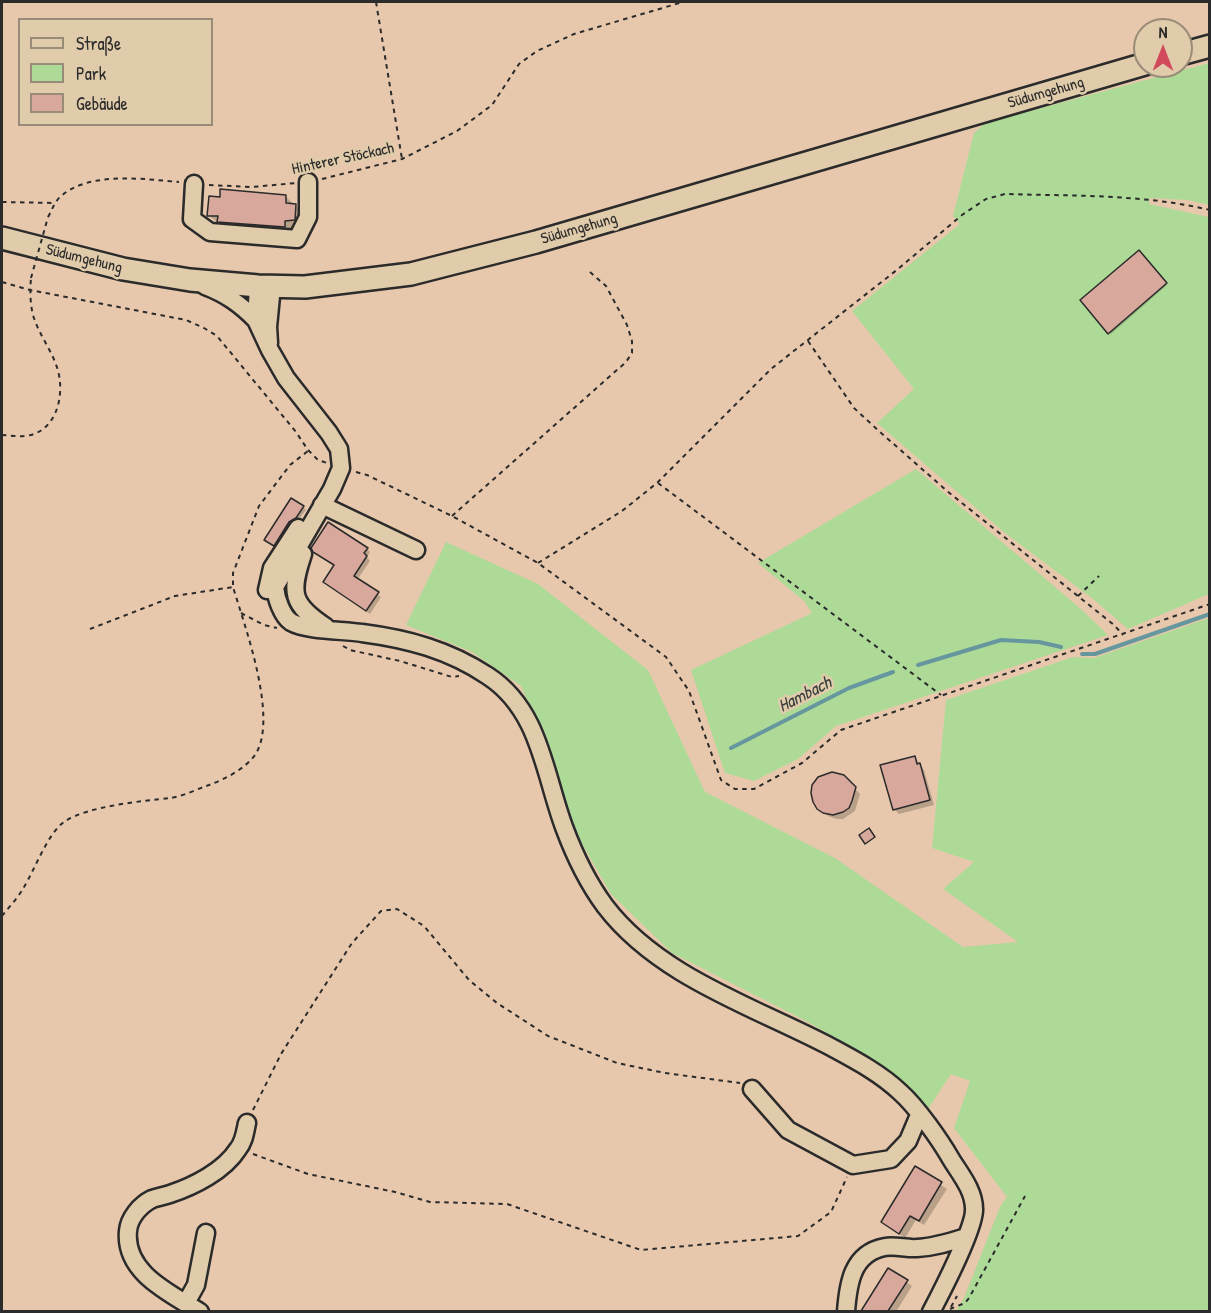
<!DOCTYPE html>
<meta charset="utf-8">
<style>
body{margin:0}
#map{position:relative;width:1211px;height:1313px;overflow:hidden;background:#e8c8ac;font-family:"Patrick Hand",sans-serif}
canvas{display:block}
.frame{position:absolute;inset:0;border:3px solid #2b2b2b;pointer-events:none}
.legend{position:absolute;left:18px;top:18px;width:195px;height:108px;box-sizing:border-box;background:#e0cbaa;border:2px solid #988b77;margin:0;padding:8px 10px;list-style:none;font-size:18px;color:#2b2b2b}
.legend li{display:flex;align-items:center;gap:12px;height:30px}
.legend b{width:30px;border:2px solid #988b77}
.north{position:absolute;left:1133px;top:18px;width:60px;height:60px;box-sizing:border-box;background:#e0cbaa;border:2px solid #988b77;border-radius:50%;rotate:0deg;font-size:16px;font-weight:700;line-height:24px;text-align:center;color:#2b2b2b}
.north::after{content:'';display:block;margin:auto;width:21px;height:27px;background:#d1495b;clip-path:polygon(50% 0,100% 100%,50% 72%,0 100%)}
</style>
<div id="map">
<canvas width="1211" height="1313"></canvas>
<div class="frame"></div>
<ul class="legend">
<li><b style="height:8px;background:#e0cbaa"></b>Straße</li>
<li><b style="height:16px;background:#aeda98"></b>Park</li>
<li><b style="height:16px;background:#d9a89c"></b>Gebäude</li>
</ul>
<div class="north">N</div>
</div>
<script>
const ctx = document.querySelector('canvas').getContext('2d');
ctx.lineJoin = 'round';
function paint(path, color) { ctx.fillStyle = color; ctx.fill(path, 'evenodd'); }
function strokePath(path, color, width, dash) { ctx.strokeStyle = color; ctx.lineWidth = width; ctx.lineCap = dash ? 'butt' : 'round'; ctx.setLineDash(dash || []); ctx.stroke(path); }
function label(font, color, halo, rows, align = 'center') {
  ctx.font = font + ' "Patrick Hand",sans-serif'; ctx.lineWidth = 5; ctx.setLineDash([]); ctx.textBaseline = 'middle'; ctx.strokeStyle = halo; ctx.fillStyle = color; for (const [text, x, y, turn = 0] of rows) {
    ctx.save(); ctx.translate(x, y); ctx.rotate((+turn || 0) * Math.PI / 180); ctx.textAlign = isNaN(turn) ? turn : align; if (halo) ctx.strokeText(text, 0, 0); ctx.fillText(text, 0, 0); ctx.restore();
  }
}
const green = new Path2D(`
 M1209,63V205L1188,200L1150,198L1149,204L1209,217V594L1128,629L1093,599L1005,533L877,423L914,389L852,311L960,224L953,216L974,133L985,123Z
 M916,469L1081,609L1108,635L836,726L798,759L754,781L725,773L691,670L812,613L804,601L758,563Z
 M446,542L538,584L648,670L705,792L835,858L963,947L1018,942L943,889L974,862L932,848L946,700L1073,657L1094,658L1209,618V1311H956L964,1298L1000,1207L1007,1197L954,1128L970,1081L951,1074L928,1109L874,1060L806,1021L672,953L611,894L566,816L546,743L521,686L472,652L406,625Z`);
const shadow = new Path2D(`
 M285,196L302,212L301,228L292,227L291,234L225,228L208,215Z
 M1138,252L1167,285L1111,334L1082,300Z
 M303,507L306,510L277,548L268,543Z
 M367,549L370,552L367,557L370,561L357,580L381,597L370,614L325,582L335,566L319,556Z
 M915,757L924,770L934,805L899,814L894,809Z
 M843,776L860,794L855,811L843,819H837L828,816L817,806Z
 M916,1168L947,1189L924,1225L916,1220L905,1238L883,1222Z
 M889,1270L912,1286L896,1312H863Z`);
const stream = new Path2D(`
 M1082,654H1095L1210,614
 M918,665L1001,640L1039,642L1061,647
 M731,748L849,688L893,672`);
const building = new Path2D(`
 M220,189L286,195V203L296,204L295,220L285,221V227L217,222L218,216H207L209,196L220,197Z
 M1139,250L1167,283L1108,334L1080,300Z
 M291,498L304,506L296,518L289,522L274,546L264,540Z
 M328,522L368,548L364,553L367,556L354,576L379,592L366,611L323,582L334,565L313,552L311,548Z
 M915,756L917,764L920,763L930,800L893,810L880,765Z
 M832,772L844,775L856,787L852,801L849,808L843,812L833,815L823,813L817,809L813,802L811,793L812,785L818,777Z
 M869,828L875,837L865,844L859,835Z
 M915,1166L942,1182L919,1221L910,1216L899,1234L881,1222Z
 M888,1268L908,1280L888,1311H861Z`);
const path = new Path2D(`
 M376,2L402,159
 M1209,2L1210,3
 M322,179L402,159L457,131L492,105L519,64L537,51L574,34L683,2
 M209,185L252,187L296,183
 M2,202L55,203
 M48,217C52,210 54,203 60,197C88,171 144,179 179,182
 M2,282L30,290L186,320L204,328L217,336L296,432L308,450L318,460L327,463
 M808,341L854,408L880,432L947,491L1114,625L1123,635
 M2,435C9,435 17,437 25,436C54,433 64,401 59,375C55,354 39,336 33,315C30,303 30,290 31,278
 M356,472L367,475L452,516L538,563L666,657L689,691L721,780L735,789H754L802,763L841,730L1210,604
 M658,483L941,695
 M452,516L626,362L632,353V341L627,325L606,286L590,272
 M538,563L622,511L657,483L771,369L898,269L962,215L986,199L1005,194C1072,196 1143,194 1210,210
 M1078,596L1099,576
 M241,613L264,625L277,628
 M90,629L175,596L233,587
 M343,646L350,650L400,661L452,677L459,676
 M2,916C9,907 18,898 24,887C35,869 48,833 64,822C87,806 143,801 170,798C184,796 197,789 209,785C225,779 245,769 255,755C279,719 245,627 233,587V573L259,506L290,465L308,451
 M253,1110L281,1054L352,943L381,911L397,909L424,926L469,980L497,1003L548,1036L617,1063L665,1073L740,1083
 M253,1154L308,1174L395,1192L430,1202L507,1204L641,1250L798,1236L831,1212L847,1177
 M951,1307L957,1296
 M950,1309L965,1303L969,1298L1025,1196`);
const minor = new Path2D(`
 M194,184L192,219L210,232L297,239L308,217V182
 M205,286C226,294 240,304 256,320
 M258,286L256,320L270,350L286,378L329,433L339,449L341,468L332,489L275,587C276,598 282,616 291,622C307,631 344,630 362,633C408,639 449,650 488,676C540,710 544,773 564,827C574,854 588,883 605,906C659,977 755,1007 831,1047C855,1060 880,1073 900,1092C917,1107 940,1140 951,1159C960,1174 974,1190 974,1209C975,1227 941,1293 931,1312
 M269,343L268,327L272,286
 M322,505L416,550
 M303,554C290,593 291,604 326,627
 M267,590L272,568L298,528
 M752,1089L788,1130L853,1165L891,1159L908,1141L919,1115
 M186,1303L196,1285L206,1233
 M200,1312C170,1293 124,1273 128,1231C129,1218 140,1205 152,1199C158,1197 164,1196 170,1194C194,1186 224,1171 238,1149C244,1142 245,1132 247,1123
 M846,1312C848,1284 852,1253 885,1247C895,1245 907,1249 917,1248C935,1247 950,1242 966,1237`);
const major = new Path2D(`
 M1181,54L1210,46
 M2,238L123,269L190,280L258,286L305,287L411,274L536,242L1145,64`);
const pathBridge = new Path2D(`
 M31,278L48,217`);
const streetNames = [
 ["Südumgehung",1046,93,-16],
 ["Hinterer Stöckach",343,159,-12],
 ["Südumgehung",579,229,-16],
 ["Südumgehung",84,259,14]
];
const waterNames = [
 ["Hambach",805,695,-27]
];
paint(green, '#aeda98');
paint(shadow, '#0003');
strokePath(stream, '#66969e', 4);
paint(building, '#d9a89c');
strokePath(building, '#2b2b2b', 1.5);
strokePath(minor, '#2b2b2b', 21);
strokePath(major, '#2b2b2b', 26);
strokePath(path, '#2b2b2b', 2, [4.5, 4.5]);
strokePath(minor, '#e0cbaa', 16);
strokePath(major, '#e0cbaa', 21);
strokePath(pathBridge, '#2b2b2b', 2, [4.5, 4.5]);
label('16px', '#2b2b2b', '#e0cbaa', streetNames);
label('italic 18px', '#353d3e', '#e0cbaa', waterNames);
</script>
